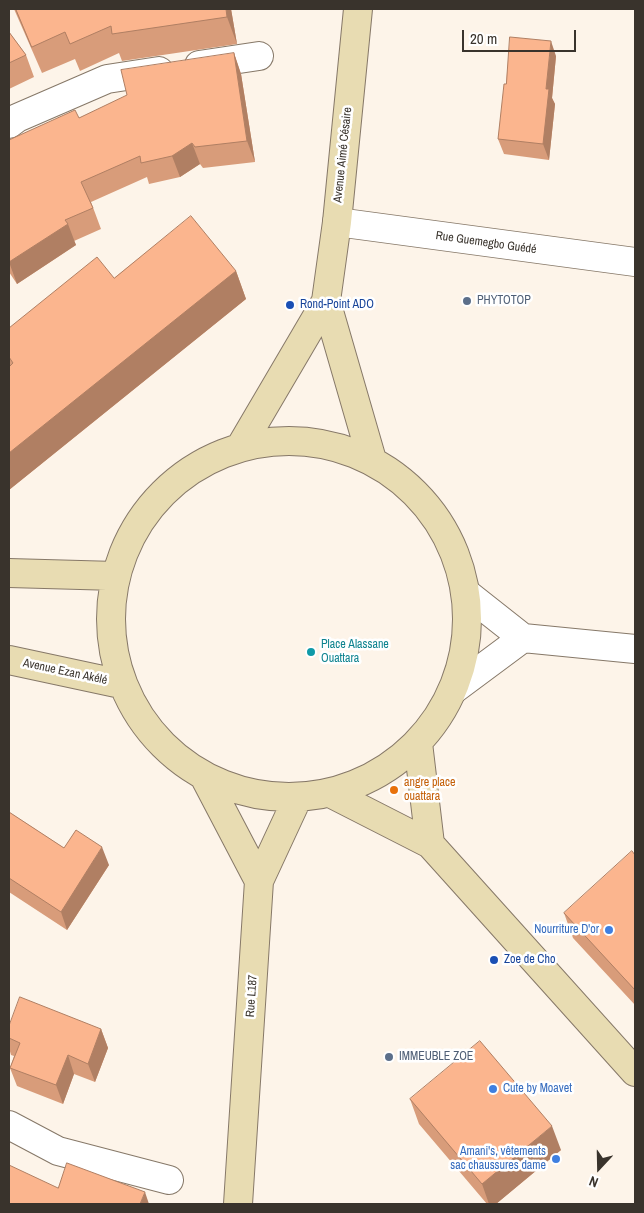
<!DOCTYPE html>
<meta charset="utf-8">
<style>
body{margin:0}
#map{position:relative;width:644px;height:1213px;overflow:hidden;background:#fdf4e9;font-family:"Archivo Narrow",sans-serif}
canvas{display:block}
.frame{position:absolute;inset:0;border:10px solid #39332c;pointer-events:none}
.north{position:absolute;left:574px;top:1143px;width:50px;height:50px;-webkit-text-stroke:4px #fff;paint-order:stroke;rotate:201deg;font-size:14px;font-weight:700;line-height:20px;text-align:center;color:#39332c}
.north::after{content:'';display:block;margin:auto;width:18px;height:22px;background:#39332c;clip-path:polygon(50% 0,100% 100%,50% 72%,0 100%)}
.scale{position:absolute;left:462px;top:30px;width:114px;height:22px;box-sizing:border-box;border:2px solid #39332c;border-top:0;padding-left:6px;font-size:15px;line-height:18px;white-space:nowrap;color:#39332c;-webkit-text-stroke:4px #fff;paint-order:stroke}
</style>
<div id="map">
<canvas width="644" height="1213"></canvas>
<div class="frame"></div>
<div class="north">N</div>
<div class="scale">20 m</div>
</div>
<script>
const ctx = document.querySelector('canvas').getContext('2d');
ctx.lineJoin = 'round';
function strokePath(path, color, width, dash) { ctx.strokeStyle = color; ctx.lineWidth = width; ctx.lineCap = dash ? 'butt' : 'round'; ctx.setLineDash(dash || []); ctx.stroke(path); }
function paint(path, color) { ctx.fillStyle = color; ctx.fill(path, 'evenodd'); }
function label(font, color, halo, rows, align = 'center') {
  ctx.font = font + ' "Archivo Narrow",sans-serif'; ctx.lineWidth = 5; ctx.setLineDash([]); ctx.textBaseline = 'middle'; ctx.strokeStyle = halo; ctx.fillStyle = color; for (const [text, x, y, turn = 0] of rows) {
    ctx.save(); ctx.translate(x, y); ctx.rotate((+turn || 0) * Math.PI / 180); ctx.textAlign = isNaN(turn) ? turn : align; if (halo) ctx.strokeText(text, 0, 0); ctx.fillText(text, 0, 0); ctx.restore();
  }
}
const street = new Path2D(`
 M199,65L259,56
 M9,124L17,118L107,79L159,71
 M337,222L635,262
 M466,593L523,638L635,649
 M453,690L523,638
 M9,1125L58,1151L169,1180`);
const secondary = new Path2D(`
 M326,301L372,460
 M111 619a178 178 0 1 1 356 0a178 178 0 1 1-356 0Z
 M242,444L326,301L337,222L358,9
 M9,573L116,576
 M9,660L121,684
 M418,743L430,844
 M204,776L259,881
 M330,793L430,844L635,1072
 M238,1204L259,881L298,797`);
const wall = new Path2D(`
 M14,9H231L237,44L122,61L119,53L80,71L75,59L42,73Z
 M9,32L26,55L34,77L9,89Z
 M234,53L241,74L255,162L203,168L200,164L180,177L149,184L147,177L91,202L101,229L74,241L76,245L17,284L9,272V140L79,118Z
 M556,56L552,98L555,104L549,160L504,154L498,139L506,84Z
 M236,271L246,299L9,490V328L114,278Z
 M9,812L64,848L109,865L67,930L9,892Z
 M635,855V1005L573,938L564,913Z
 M9,1026L101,1029L108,1048L95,1082L74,1074L63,1104L17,1086L10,1068L14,1056L11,1055L9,1048Z
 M410,1099L561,1150L496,1204H487L419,1124Z`);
const shadedWall = new Path2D(`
 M226,9H231L237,44L227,17Z
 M551,41L556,56L552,98L555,104L549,160L543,144L546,89Z
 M234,53L241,74L255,162L247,141Z
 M192,143L200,164L180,177L172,156Z
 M68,224L76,245L17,284L9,262Z
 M236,271L246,299L9,490V453Z
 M102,847L109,865L67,930L61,912Z
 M101,1029L108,1048L95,1082L88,1064Z
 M68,1055L74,1074L63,1104L56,1085Z
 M552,1126L561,1150L496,1204H489L482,1184Z
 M145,1192L149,1204H140Z`);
const building = new Path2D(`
 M16,9H226L227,17L112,34L111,26L70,44L65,32L32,47Z
 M9,32L26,55L9,63Z
 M510,37L551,41L546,89H549L543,144L498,139L504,84H506Z
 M234,53L247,141L195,147L192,143L172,156L141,163L140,156L81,182L93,208L65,220L68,224L9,262V140L75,110L79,118L127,95L121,70Z
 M191,216L236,271L9,453V367L13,363L9,357V328L97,257L114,278Z
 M9,812L64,848L76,830L102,847L61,912L9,878Z
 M632,851L635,855V990L564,913Z
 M20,997L101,1029L88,1064L68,1055L56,1085L10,1068L20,1043L9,1038V1026Z
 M480,1041L552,1126L482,1184L410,1099Z
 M67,1163L145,1192L140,1204H9V1165L58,1188Z`);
const markers = [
 [467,301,5,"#5c6f8a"],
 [290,305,5,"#1a4fb4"],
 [311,652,5,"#0f9aa8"],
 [394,790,5,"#e8710a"],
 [609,930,5,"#3f7fe0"],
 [494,960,5,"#1a4fb4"],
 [389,1057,5,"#5c6f8a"],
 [493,1089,5,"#3f7fe0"],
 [556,1159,5,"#3f7fe0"]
];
const streetNames = [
 ["Avenue Aimé Césaire",343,155,-84],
 ["Rue Guemegbo Guédé",486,243,8],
 ["Avenue Ezan Akélé",65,672,12],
 ["Rue L187",252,996,-86]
];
const serviceNames = [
 ["PHYTOTOP",477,301],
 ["IMMEUBLE ZOE",399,1057]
];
const transitNames = [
 ["Rond-Point ADO",300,305],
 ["Zoe de Cho",504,960]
];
const cultureNames = [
 ["Place Alassane",321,645],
 ["Ouattara",321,659]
];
const foodNames = [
 ["angre place",404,783],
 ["ouattara",404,797]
];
const shopNames = [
 ["Nourriture D'or",599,930],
 ["Cute by Moavet",503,1089,"left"],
 ["Amani's, vêtements",546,1152],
 ["sac chaussures dame",546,1166]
];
strokePath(street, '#867868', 30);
strokePath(secondary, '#867868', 30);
strokePath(street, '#fff', 28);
strokePath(secondary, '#e8dcb2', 28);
paint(wall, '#d89c7a');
paint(shadedWall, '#b07f63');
paint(building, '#fbb58e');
strokePath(building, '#b07f63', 1);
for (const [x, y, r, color] of markers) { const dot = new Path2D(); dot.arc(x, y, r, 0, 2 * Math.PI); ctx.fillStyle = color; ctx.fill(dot); strokePath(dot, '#fff', 2); }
label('12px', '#39332c', '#fff', streetNames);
label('12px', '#4e5e75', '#fff', serviceNames, 'left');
label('12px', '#164399', '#fff', transitNames, 'left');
label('12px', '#0d838f', '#fff', cultureNames, 'left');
label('12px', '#c56008', '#fff', foodNames, 'left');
label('12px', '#366cbe', '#fff', shopNames, 'right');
</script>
